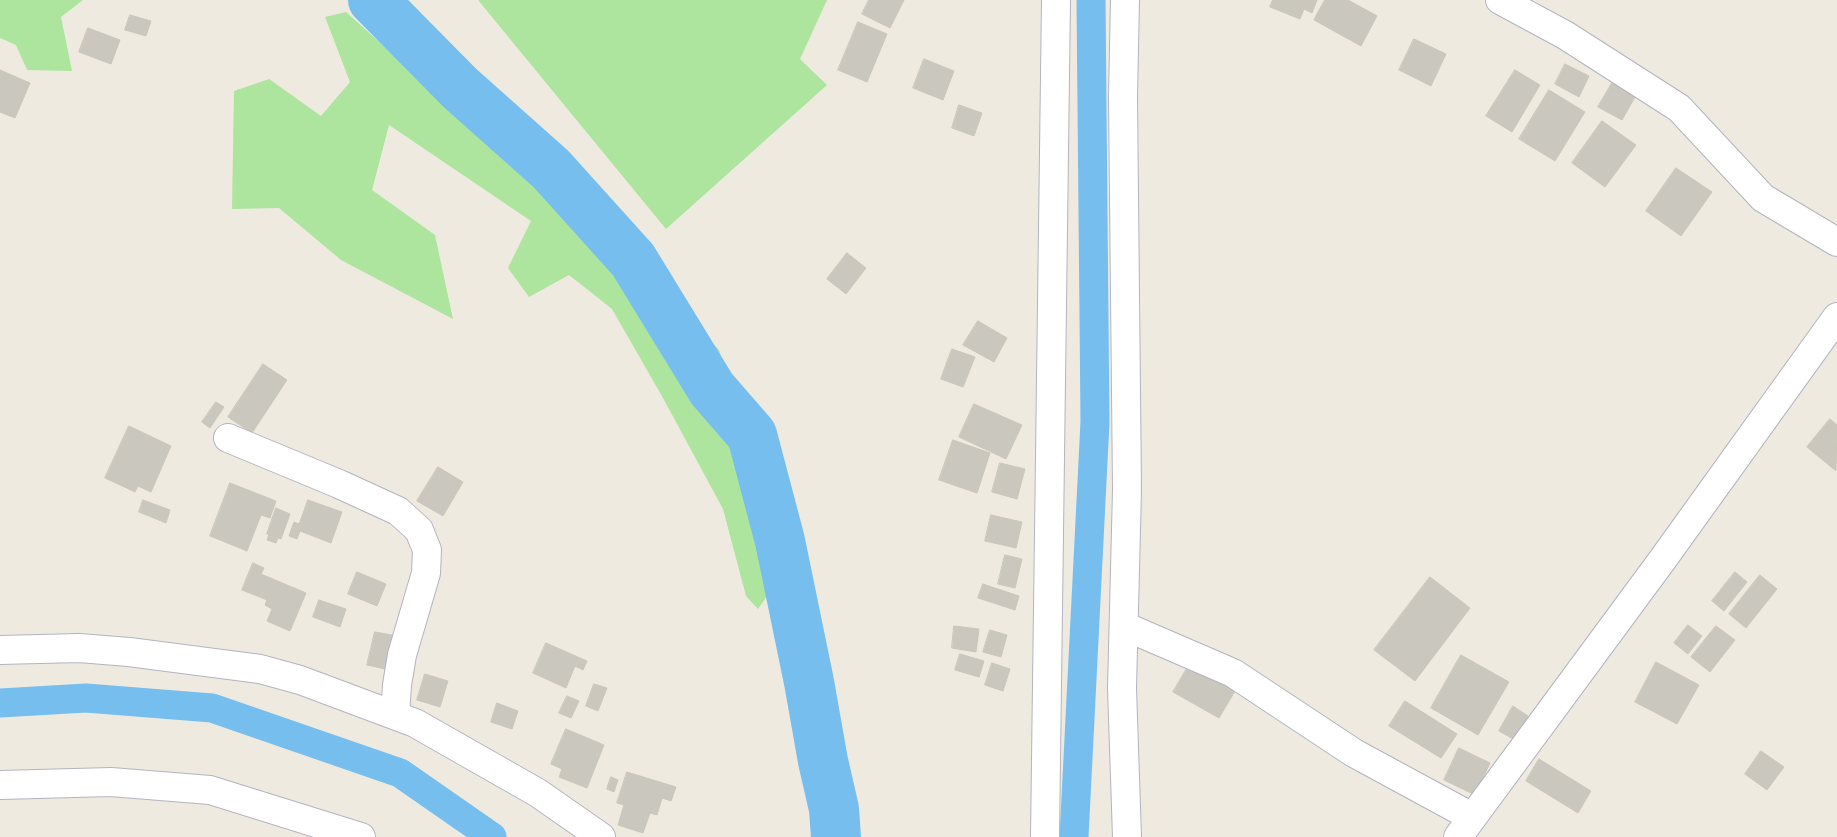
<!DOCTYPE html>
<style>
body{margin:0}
canvas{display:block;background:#eeeae0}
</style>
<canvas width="1837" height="837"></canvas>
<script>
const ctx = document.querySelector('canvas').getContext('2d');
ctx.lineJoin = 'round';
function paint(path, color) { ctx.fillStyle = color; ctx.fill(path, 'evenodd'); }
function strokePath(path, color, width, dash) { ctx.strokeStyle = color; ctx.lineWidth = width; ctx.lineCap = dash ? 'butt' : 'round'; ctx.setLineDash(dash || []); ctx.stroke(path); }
const green = new Path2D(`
 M0,0H83L61,17L72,71L27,70L16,45L0,38Z
 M478,0H827L800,59L827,85L666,229Z
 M346,12L553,198L651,276L719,350L741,418L778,580L758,609L746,596L723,509L663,398L612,309L569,275L529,297L508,268L531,221L389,125L372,190L435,235L453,319L341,260L279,208L232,209L234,91L269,79L321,116L350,82L325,17Z`);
const canal = new Path2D(`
 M0,703L86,698L212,708L400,773L492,837
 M1074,837L1095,422L1091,0`);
const river = new Path2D(`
 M373,0L460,88L551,169L633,260L712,389L752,435L780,541L809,682L823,761L834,809L836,837`);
const building = new Path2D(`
 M869,0H904L890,28L862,14Z
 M1273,0H1317L1312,13L1304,9L1300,19L1270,7Z
 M1325,0H1348L1377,16L1361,46L1314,20Z
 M130,15L151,21L146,36L125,30Z
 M858,22L887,34L867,82L838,70Z
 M88,28L120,40L111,64L79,52Z
 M1414,39L1446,54L1431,86L1399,70Z
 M924,59L954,71L943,100L913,88Z
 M1565,64L1589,76L1579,97L1555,84Z
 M0,70L30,83L15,118L0,112Z
 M1515,70L1540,85L1512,132L1486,116Z
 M1612,83L1635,97L1622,120L1598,107Z
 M1549,90L1585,112L1555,161L1519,139Z
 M959,105L982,113L974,136L952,128Z
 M1602,121L1636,145L1605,187L1572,163Z
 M1676,168L1712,192L1681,236L1646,211Z
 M847,253L866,268L846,294L827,279Z
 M978,321L1007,338L994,362L963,345Z
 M952,349L975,357L963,387L941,379Z
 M263,364L287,380L252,433L228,417Z
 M216,402L224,407L210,428L202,422Z
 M974,404L1022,425L1006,459L959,437Z
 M1830,419L1837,425L1836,471L1807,447Z
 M129,426L171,446L151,492L138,486L135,492L105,478Z
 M953,440L990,453L977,493L939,480Z
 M1000,463L1025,469L1017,499L992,492Z
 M438,467L463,482L443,516L417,501Z
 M230,483L276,501L270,518L261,515L247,551L210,536Z
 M143,500L170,510L166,523L139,512Z
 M308,500L342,512L331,543L300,531L297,539L289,536L294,522L299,524Z
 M276,508L290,514L281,539L278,538L276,543L267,540L269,534H267Z
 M991,515L1022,522L1016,548L985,541Z
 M1005,555L1022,559L1015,588L998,584Z
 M253,563L264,568L261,574L306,593L290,631L267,621L272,609L265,605L267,600L242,590Z
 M357,572L386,584L377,606L348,594Z
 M1735,572L1747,582L1724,611L1712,601Z
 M1760,575L1777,589L1746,628L1729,614Z
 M1430,577L1470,608L1415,681L1374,650Z
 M983,584L1019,596L1015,610L978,598Z
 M319,600L346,609L340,627L313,617Z
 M1688,625L1702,636L1688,654L1674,643Z
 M954,626L979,629L976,652L952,648Z
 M1716,626L1735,640L1710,672L1691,657Z
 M990,630L1007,635L1001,657L983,652Z
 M375,632L392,635L385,669L367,665Z
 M546,643L587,661L583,670L575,666L566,688L533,673Z
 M960,654L984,661L979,677L955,670Z
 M1461,655L1509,682L1478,735L1431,708Z
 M1192,660L1238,686L1219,718L1173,692Z
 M1656,662L1699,685L1677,724L1635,702Z
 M992,663L1010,669L1003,691L985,685Z
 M425,674L448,681L440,707L417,700Z
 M594,684L607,688L598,711L586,706Z
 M567,696L579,701L571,718L559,713Z
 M1405,701L1457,734L1441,758L1389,726Z
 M497,703L518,711L512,729L491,722Z
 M1513,706L1528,716L1515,740L1499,731Z
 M566,729L604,745L587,788L559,777L562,769L551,764Z
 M1459,748L1490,763L1475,795L1444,780Z
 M1761,751L1784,767L1767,790L1745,774Z
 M1539,759L1591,791L1578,813L1526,781Z
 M627,772L676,787L671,801L662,798L657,815L650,813L643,833L618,825L624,805L617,803Z
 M611,777L618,780L614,792L607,789Z`);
const minor = new Path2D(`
 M1125,0L1123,97L1127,490L1122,688L1127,837
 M1500,0L1565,35L1679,108L1763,198L1837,242
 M228,438L339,484L398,511L419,530L427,550L426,573L402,655L397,685L395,715
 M1124,626L1233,673L1354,753L1472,817
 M0,650L79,648L129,652L260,669L300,680L415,723L538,793L601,837
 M0,785L111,782L210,790L361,837
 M1045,837L1056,0
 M1458,837L1663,559L1837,317`);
paint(green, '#ade49e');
strokePath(canal, '#76beee', 29);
strokePath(river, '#76beee', 50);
paint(building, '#cac8be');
strokePath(building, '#cac6ba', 1);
strokePath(minor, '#b3b4c0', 30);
strokePath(minor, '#fff', 28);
</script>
